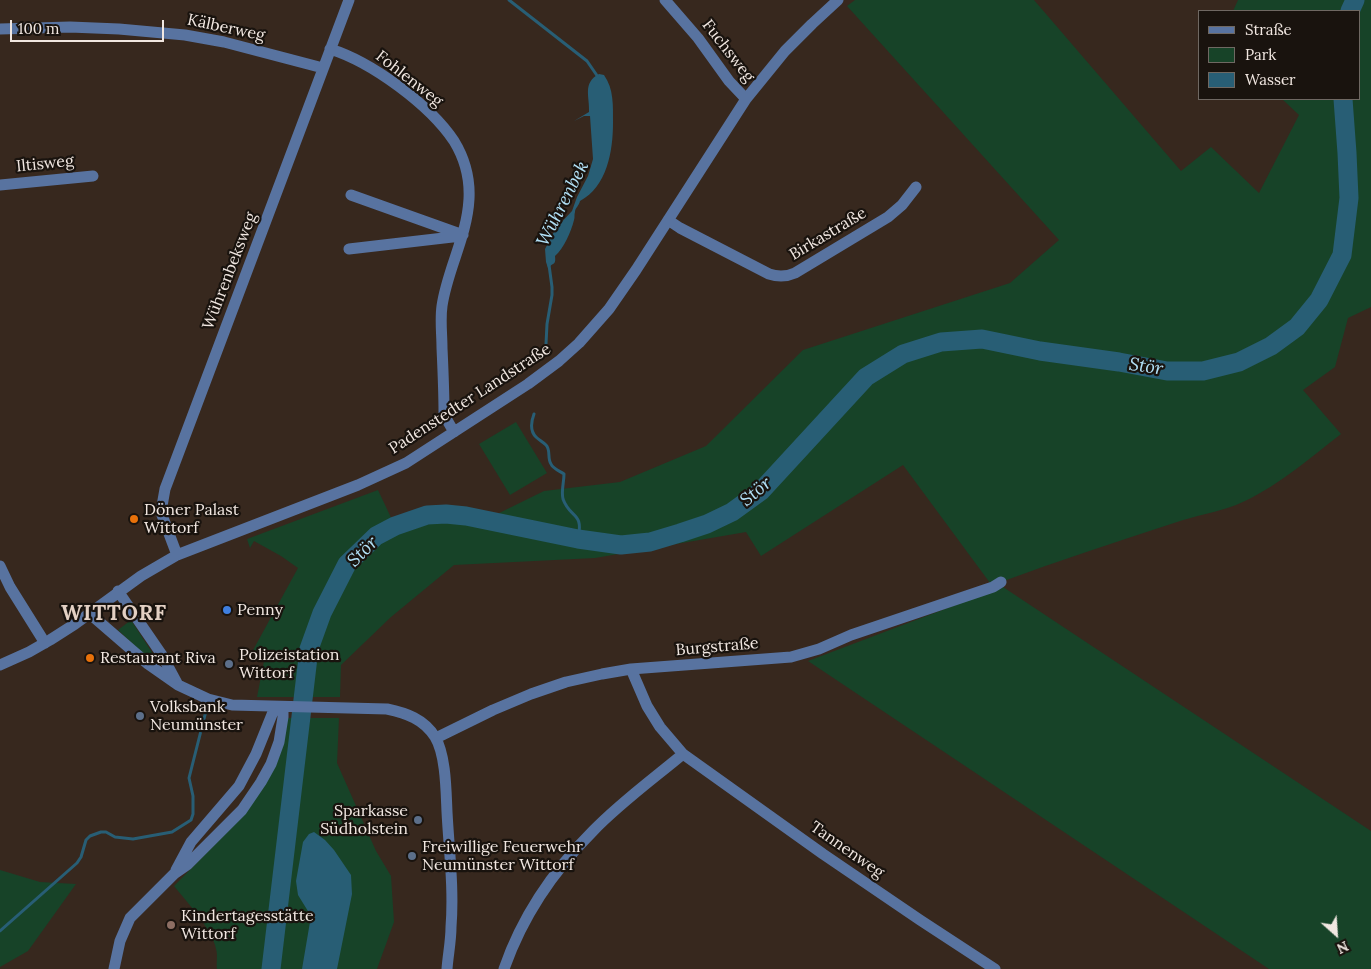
<!DOCTYPE html>
<meta charset="utf-8">
<style>
body{margin:0}
#map{position:relative;width:1371px;height:969px;overflow:hidden;background:#37281e;font-family:Lora,serif}
canvas{display:block}
.legend{position:absolute;left:1198px;top:10px;width:162px;height:90px;box-sizing:border-box;background:#19130e;border:1px solid #6f6862;margin:0;padding:6px 9px;list-style:none;font-size:15px;color:#f1e7e1}
.legend li{display:flex;align-items:center;gap:10px;height:25px}
.legend b{width:25px;border:1px solid #6f6862}
.north{position:absolute;left:1311px;top:909px;width:50px;height:50px;-webkit-text-stroke:4px #19130e;paint-order:stroke;rotate:154deg;font-size:14px;font-weight:700;line-height:20px;text-align:center;color:#f1e7e1}
.north::after{content:'';display:block;margin:auto;width:18px;height:22px;background:#f1e7e1;clip-path:polygon(50% 0,100% 100%,50% 72%,0 100%)}
.scale{position:absolute;left:10px;top:20px;width:154px;height:22px;box-sizing:border-box;border:2px solid #f1e7e1;border-top:0;padding-left:6px;font-size:15px;line-height:18px;white-space:nowrap;color:#f1e7e1;-webkit-text-stroke:4px #19130e;paint-order:stroke}
</style>
<div id="map">
<canvas width="1371" height="969"></canvas>
<ul class="legend">
<li><b style="height:6px;background:#5873a0"></b>Straße</li>
<li><b style="height:14px;background:#174328"></b>Park</li>
<li><b style="height:14px;background:#285e75"></b>Wasser</li>
</ul>
<div class="north">N</div>
<div class="scale">100 m</div>
</div>
<script>
const ctx = document.querySelector('canvas').getContext('2d');
ctx.lineJoin = 'round';
function paint(path, color) { ctx.fillStyle = color; ctx.fill(path, 'evenodd'); }
function strokePath(path, color, width, dash) { ctx.strokeStyle = color; ctx.lineWidth = width; ctx.lineCap = dash ? 'butt' : 'round'; ctx.setLineDash(dash || []); ctx.stroke(path); }
function label(font, color, halo, rows, align = 'center') {
  ctx.font = font + ' Lora,serif'; ctx.lineWidth = 4.5; ctx.setLineDash([]); ctx.textBaseline = 'middle'; ctx.strokeStyle = halo; ctx.fillStyle = color; for (const [text, x, y, turn = 0] of rows) {
    ctx.save(); ctx.translate(x, y); ctx.rotate((+turn || 0) * Math.PI / 180); ctx.textAlign = isNaN(turn) ? turn : align; if (halo) ctx.strokeText(text, 0, 0); ctx.fillText(text, 0, 0); ctx.restore();
  }
}
const green = new Path2D(`
 M855,0H1034L1181,171L1211,147L1259,193L1299,115L1282,99H1360V11H1233L1238,0H1371V307L1348,318L1335,367L1303,390L1341,434C1309,459 1273,490 1236,505C1218,512 1194,516 1174,523C1116,542 1058,561 1001,582L993,587L903,465L761,556L746,532L595,558L454,565L391,617L341,665L340,697H257L265,656L252,652L298,568L281,556L254,541L250,548L247,539L378,490L395,526L427,515L446,514L466,516L485,520L544,491L620,482L706,446L803,350L1010,283L1059,240L847,6Z
 M516,422L547,473L510,495L479,444Z
 M1003,587L1371,831V969H1269L808,661Z
 M131,620L153,654L151,658H148L118,630Z
 M288,718H339L337,763L376,851L391,876L394,922L377,969H217C216,963 218,955 216,949C213,930 186,901 174,886L244,815Z
 M0,870L40,882L76,884L28,951L0,967Z`);
const water = new Path2D(`
 M599,74L604,75C614,89 613,106 613,123C613,151 607,187 580,201C579,206 575,208 575,212C574,215 575,217 574,220C571,232 564,248 555,256C556,265 554,262 548,268L546,262L545,249L556,228L572,211L577,197L588,176L593,159L590,116H584L574,121L589,112C590,97 582,83 599,74Z
 M314,832L325,840L334,850L351,875L352,894L337,969H302L311,916L298,895L296,881L303,842L309,834Z`);
const stream = new Path2D(`
 M509,0L587,61L598,77
 M546,344L547,324L552,295V287L549,265
 M534,414C531,422 530,431 536,437C539,440 543,442 546,445C551,450 547,458 551,464C553,469 560,471 564,474C564,482 561,491 563,499C570,519 584,511 578,539
 M0,931L77,863L81,857L86,840L90,836L101,832H106L115,837L133,839L172,832L191,820L193,814V796L189,778L206,711`);
const river = new Path2D(`
 M1350,11L1355,0
 M271,969L309,649L322,613L347,564L376,536L395,526L427,515L446,514L466,516L578,539L621,545L650,542L680,533L707,524L732,512L761,491L866,377L903,354L941,342L982,339L1040,351L1119,362L1167,371H1203L1239,362L1271,346L1297,327L1319,300L1342,255L1349,198L1347,153L1343,99`);
const minor = new Path2D(`
 M665,0L698,38L729,81L746,99
 M0,29L70,27L119,29L185,35L224,42L323,68
 M330,49C372,62 430,105 454,141C465,159 470,179 469,199C467,237 447,270 442,306C440,320 442,334 442,348C443,370 444,391 444,413L447,420L454,432
 M0,185L93,176
 M351,195L463,235
 M668,220L680,228L769,274C778,277 786,277 795,273L888,217L902,205L916,187
 M349,249L461,236
 M177,555L162,515V506L165,489L349,0
 M0,566L10,587L45,643
 M118,591L162,655L177,683
 M89,613L148,664L178,685L208,699L232,705L387,709C406,713 424,719 435,737C446,755 446,791 447,812C449,850 454,889 451,927C451,941 448,955 447,969
 M0,665L29,652L50,640L75,624L141,576L177,555L358,485L406,463L528,384L559,361L579,343L609,309L636,270L746,99L785,51L812,24L838,0
 M436,738L493,710L531,694L566,682L602,674L631,669L791,657L819,649L851,635L993,587L1001,582
 M683,754L823,854L920,920L995,969
 M176,870L191,842L239,786L256,754L275,707
 M114,969L120,941L130,918L174,874L187,865L242,810L261,782L271,764L279,742L283,717V707
 M504,969C522,917 554,870 593,831C620,803 653,779 683,754L660,727L647,706L631,669`);
const markers = [
 [134,519,5,"#e8710a"],
 [227,610,5,"#3f7fe0"],
 [90,658,5,"#e8710a"],
 [229,664,5,"#5c6f8a"],
 [140,716,5,"#5c6f8a"],
 [418,820,5,"#5c6f8a"],
 [412,856,5,"#5c6f8a"],
 [171,925,5,"#8d6e63"]
];
const streetNames = [
 ["Kälberweg",226,28,12],
 ["Fuchsweg",728,51,52],
 ["Fohlenweg",409,79,38],
 ["Iltisweg",45,164,-6],
 ["Birkastraße",828,234,-31],
 ["Wührenbeksweg",230,271,-69],
 ["Padenstedter Landstraße",470,399,-33],
 ["Burgstraße",717,647,-5],
 ["Tannenweg",847,850,35]
];
const poiNames = [
 ["Döner Palast",144,510],
 ["Wittorf",144,528],
 ["Penny",237,610],
 ["Polizeistation",239,655],
 ["Wittorf",239,673],
 ["Restaurant Riva",100,658],
 ["Volksbank",150,707],
 ["Neumünster",150,725],
 ["Sparkasse",408,811,"right"],
 ["Südholstein",408,829,"right"],
 ["Freiwillige Feuerwehr",422,847],
 ["Neumünster Wittorf",422,865],
 ["Kindertagesstätte",181,916],
 ["Wittorf",181,934]
];
const waterNames = [
 ["Wührenbek",563,204,-63],
 ["Stör",1146,367,9],
 ["Stör",756,492,-40],
 ["Stör",363,552,-45]
];
const districtNames = [
 ["WITTORF",114,614]
];
paint(green, '#174328');
paint(water, '#285e75');
strokePath(stream, '#285e75', 3);
strokePath(river, '#285e75', 19);
strokePath(minor, '#5873a0', 11);
for (const [x, y, r, color] of markers) { const dot = new Path2D(); dot.arc(x, y, r, 0, 2 * Math.PI); ctx.fillStyle = color; ctx.fill(dot); strokePath(dot, '#19130e', 2); }
label('16px', '#f1e7e1', '#19130e', streetNames);
label('16px', '#f1e7e1', '#19130e', poiNames, 'left');
label('italic 18px', '#b2e1f7', '#19130e', waterNames);
ctx.letterSpacing = '1px';
label('bold 21px', '#e3d0c3', '#19130e', districtNames);
ctx.letterSpacing = '0px';
</script>
